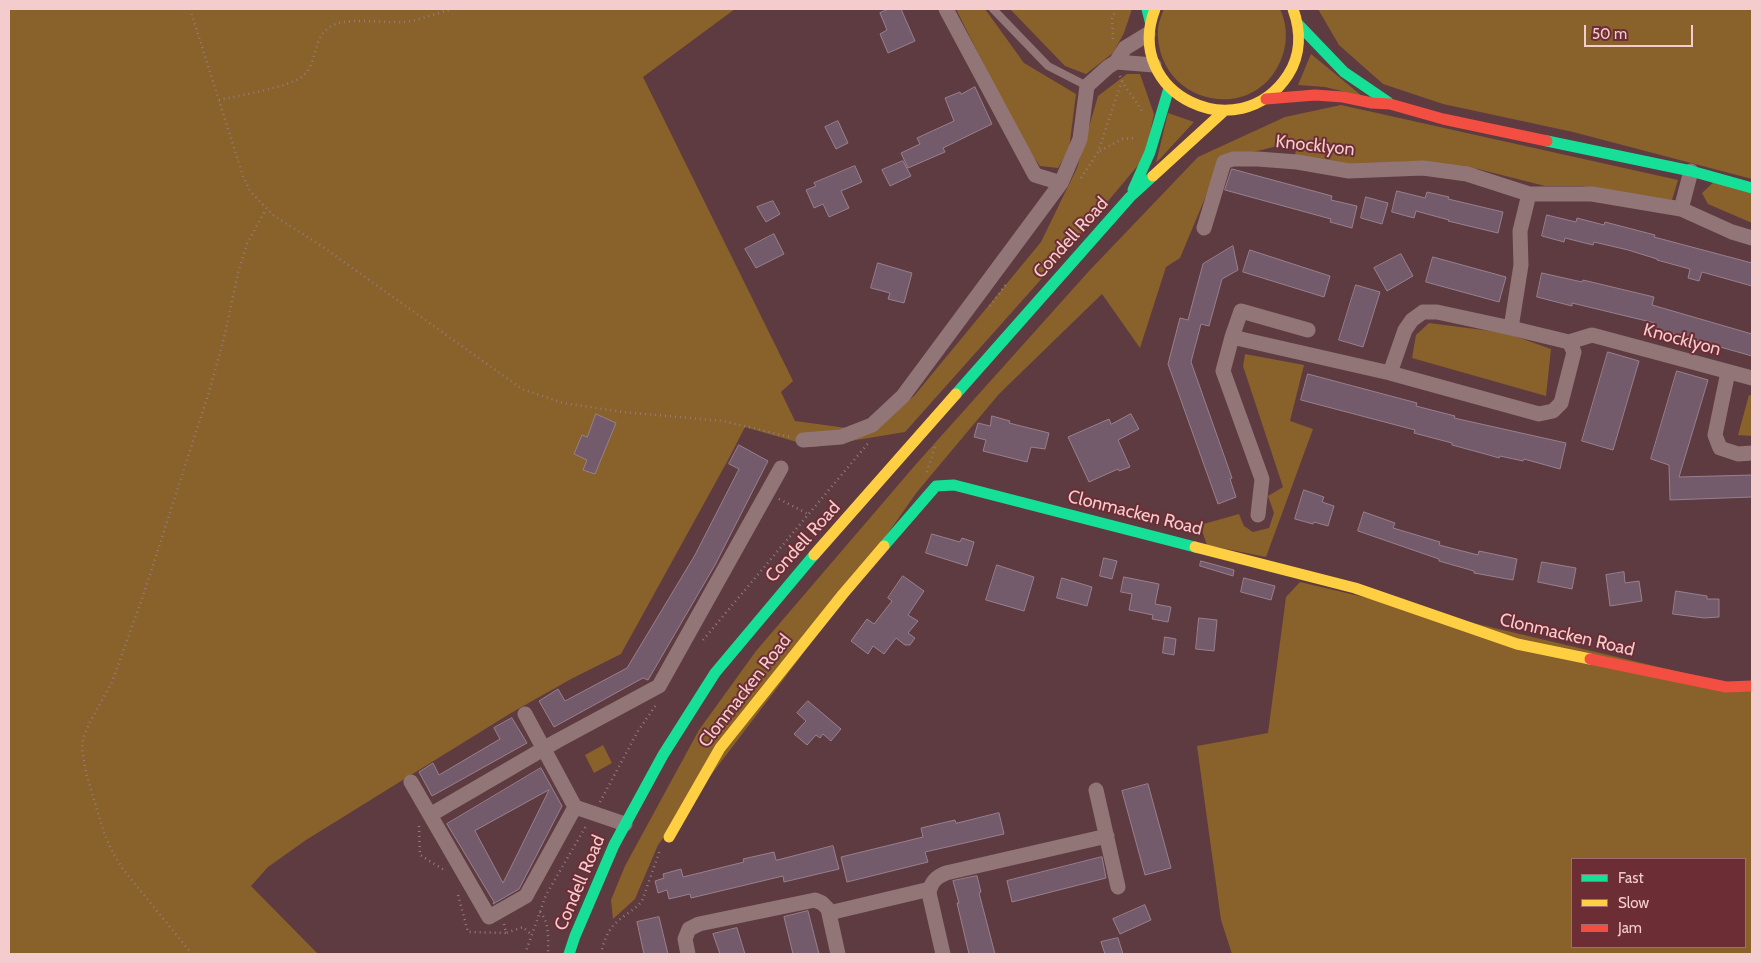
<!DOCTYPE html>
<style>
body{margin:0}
#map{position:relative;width:1761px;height:963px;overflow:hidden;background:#5e3b40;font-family:Cabin,sans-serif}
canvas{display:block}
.frame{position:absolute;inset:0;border:10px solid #f4ccce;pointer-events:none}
.legend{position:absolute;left:1571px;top:858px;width:175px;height:90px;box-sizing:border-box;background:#6c2d35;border:1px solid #a26d72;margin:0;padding:6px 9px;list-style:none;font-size:15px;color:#f4ccce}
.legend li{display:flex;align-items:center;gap:10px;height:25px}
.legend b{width:25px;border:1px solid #a26d72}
.scale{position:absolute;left:1584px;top:25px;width:109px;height:22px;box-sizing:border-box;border:2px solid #f4ccce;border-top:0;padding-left:6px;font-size:15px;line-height:18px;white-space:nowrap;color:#f4ccce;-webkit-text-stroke:4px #6c2d35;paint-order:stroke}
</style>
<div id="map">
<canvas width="1761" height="963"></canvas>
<div class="frame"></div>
<ul class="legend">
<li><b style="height:6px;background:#16e098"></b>Fast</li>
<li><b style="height:6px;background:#ffcf43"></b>Slow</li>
<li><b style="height:6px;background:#f24e42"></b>Jam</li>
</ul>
<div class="scale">50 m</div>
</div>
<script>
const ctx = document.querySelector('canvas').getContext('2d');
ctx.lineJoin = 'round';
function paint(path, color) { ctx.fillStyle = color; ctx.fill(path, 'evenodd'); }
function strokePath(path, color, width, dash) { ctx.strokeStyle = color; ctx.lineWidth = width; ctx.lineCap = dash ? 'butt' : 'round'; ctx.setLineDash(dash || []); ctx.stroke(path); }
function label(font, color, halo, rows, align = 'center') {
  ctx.font = font + ' Cabin,sans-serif'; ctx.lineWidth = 4; ctx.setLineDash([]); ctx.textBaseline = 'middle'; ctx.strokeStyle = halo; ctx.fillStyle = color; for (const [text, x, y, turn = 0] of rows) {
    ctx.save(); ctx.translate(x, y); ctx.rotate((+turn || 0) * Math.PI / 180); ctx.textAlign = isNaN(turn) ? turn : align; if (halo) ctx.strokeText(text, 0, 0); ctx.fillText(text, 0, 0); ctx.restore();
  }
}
const green = new Path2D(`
 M9,9H735L643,77L793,381L781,392L795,421L869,431L914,396L1041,242L1077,168L1098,96L1127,74H1140L1154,114L1145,157L1061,257L905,432L814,447L745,427L728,460L621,654L571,679L511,713L306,840L268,867L251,886L318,954H9Z
 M956,9H985L1024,63L1076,94L1069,149L1058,168L1040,166L1022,141Z
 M1010,9H1132L1124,33L1113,53L1086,74L1065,66Z
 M1164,9H1280C1287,24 1288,41 1282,57C1256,128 1153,104 1158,27C1159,21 1162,14 1164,9Z
 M1318,9H1752V179L1573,132L1443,104L1383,84L1339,45Z
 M1311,54L1362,96L1325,87L1298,85Z
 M1341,105L1678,180L1672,200L1581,186H1545L1478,169L1409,161L1349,166L1294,157L1299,142L1302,140L1253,152L1223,155L1180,258L1166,267L1140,348L1102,294L999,394L917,492L799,659L658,845L635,899L613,919L611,900L625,866L699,730L756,651L917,463L1089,271L1198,157L1285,117Z
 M1168,113L1194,122L1156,163Z
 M1716,180L1752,193V223L1708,204L1702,193Z
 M1429,323L1506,333L1551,349L1546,396L1412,358L1416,335Z
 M1245,354L1304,365L1290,421L1313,429L1266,557L1207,545L1200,525L1239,514L1244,526L1253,532L1269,528L1274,513L1268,496L1283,487L1243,366Z
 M1749,395L1752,396V436L1738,435Z
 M1300,582L1752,689V954H1232L1221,920L1197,746L1268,733L1286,597ZM1572,859H1745V947H1572Z
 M603,745L612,763L594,773L585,755Z`);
const building = new Path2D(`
 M889,9H901L915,41L888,53L880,34L887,30L880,13Z
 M975,87L992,124L943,148L945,152L908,168L901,153L920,144L917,138L954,121L945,98L960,92L961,94Z
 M838,121L848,143L836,149L825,127Z
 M903,161L911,176L890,186L882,170Z
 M855,166L862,182L841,191L849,208L829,217L823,204L814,208L806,190L816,186L814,183Z
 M1232,169L1332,196L1331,200L1357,206L1352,228L1330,222L1331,219L1225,190Z
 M1397,191L1425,198L1427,192L1449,197L1448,199L1503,212L1498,233L1448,221L1449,220L1416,211L1414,218L1392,212Z
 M1366,197L1388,203L1382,224L1361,218Z
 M773,201L780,214L766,222L757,207Z
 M1547,215L1576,222L1577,218L1604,225L1605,222L1655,235L1654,237L1752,263V286L1702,272L1699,281L1688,278L1690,269L1657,260V259L1628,250L1594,242L1593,245L1565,238L1564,242L1542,236Z
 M774,234L784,254L756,268L745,249Z
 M1233,246L1238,270L1222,279L1209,326L1201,324L1191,362L1232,478L1230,479L1236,497L1218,504L1168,364L1180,318L1188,320L1203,264Z
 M1250,250L1330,276L1324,297L1243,272Z
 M1401,254L1413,276L1387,291L1374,268Z
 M1433,257L1506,277L1499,302L1426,282Z
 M878,263L912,273L904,303L888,299L890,293L871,288Z
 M1542,273L1582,282L1583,280L1654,297L1652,305L1752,334V356L1653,328L1655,323L1572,303V306L1537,297Z
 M1356,285L1380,292L1363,347L1339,340Z
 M1608,352L1639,361L1613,450L1582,441Z
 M1677,371L1708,380L1679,477L1752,475V497L1670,500L1669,465L1651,459Z
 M1308,374L1417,403L1416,406L1455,416L1454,418L1566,443L1560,469L1524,459L1523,461L1500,456L1499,458L1489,455L1452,445V443L1414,433L1415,430L1301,400Z
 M596,414L616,423L595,474L583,470L587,460L574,454L582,435L587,437Z
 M1131,414L1139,429L1118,440L1130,467L1119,471L1118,469L1089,482L1068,437L1109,419L1111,424Z
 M992,416L1010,421L1009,423L1049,433L1045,449L1031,447L1027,462L983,451L986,440L974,437L978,423L990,426Z
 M739,445L768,461L715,565L648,680L643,678L554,727L539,701L558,689L565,701L627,668L695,555L739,469L729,464Z
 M1304,490L1324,497L1322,502L1334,506L1328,526L1314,522L1313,524L1295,519Z
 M1364,512L1395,523L1393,528L1440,542L1439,545L1478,555L1479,551L1517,559L1513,580L1474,573V571L1439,561V559L1358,531Z
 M932,534L960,542L962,538L974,542L967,566L926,553Z
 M1104,558L1117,561L1112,579L1100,576Z
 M1201,561L1234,570L1233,576L1200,566Z
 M1542,562L1576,568L1572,589L1538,582Z
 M997,565L1034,577L1024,611L986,600Z
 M1624,572L1625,583L1639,581L1642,601L1610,606L1606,575Z
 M903,576L924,591L908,615L918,621L908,633L915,638L910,645H905L896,638L884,654L873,646L868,654L851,641L867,619L874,624L892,601L888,598Z
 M1124,577L1159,584L1155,604L1171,607L1168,622L1152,619L1153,615L1129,610L1132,594L1121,592Z
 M1062,578L1092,587L1087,606L1057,598Z
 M1244,578L1275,586L1271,600L1241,592Z
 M1676,591L1707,596V599H1719V617L1704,618L1673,614Z
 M1199,618L1217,620L1214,651L1196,649Z
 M1165,637L1176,639L1174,655L1163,653Z
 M808,701L841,729L831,741L823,734L820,738L816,735L807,745L794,734L806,721L797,713Z
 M512,718L527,743L432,796L419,772L433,763L439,775L500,739L494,728Z
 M541,768L562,806L519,889L493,904L494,902L447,824ZM549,790L520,849L503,883L475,831Z
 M1148,784L1171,868L1145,875L1122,791Z
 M999,813L1004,834L925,852L928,862L847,882L841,857L923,837L921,828L955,820L956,823Z
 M833,846L839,869L784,882L783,876L691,898L690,894L669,899L667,890L658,893L655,881L664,878L663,874L681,869L683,877L744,862L743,859L774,852L776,860Z
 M1102,857L1106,878L1012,902L1007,881Z
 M977,876L981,892L979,893L995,954H969L957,903H959L953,881Z
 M1145,905L1151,920L1120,934L1113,919Z
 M808,911L819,954H793L784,917Z
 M659,917L668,954H644L637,922Z
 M737,928L745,954H720L713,934Z
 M1118,938L1123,954H1105L1101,942Z`);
const path = new Path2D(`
 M190,9L243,176L250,191L273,215L323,247L522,389L563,403L623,412L723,421L790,437
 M1113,39L1112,19L1116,9
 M1120,76C1125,90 1137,100 1143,114
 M219,100C237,96 290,87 303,76C320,61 310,34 336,24C350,18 387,23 404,22C421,20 437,13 452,9
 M1100,151L1122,139L1136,138
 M1081,178L1098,152L1122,81
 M990,306L1007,283
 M927,472L936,444
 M779,499L808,514
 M703,640L870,441
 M600,802L638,731L656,705
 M419,826L420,855L444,870
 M458,895L468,932L506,933
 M540,912C550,923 548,940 548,954
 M504,924L506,933L523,927L532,935
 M192,954L122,868L113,853L104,833L86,773L82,749L83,739L89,724L112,682L143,596L209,392L224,338L238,273L247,244L266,209
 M525,954L546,895L586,826
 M601,954C603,943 608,929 617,922C625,914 635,910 642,901L660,850`);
const lane = new Path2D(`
 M993,9L1048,66L1087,86`);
const street = new Path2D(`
 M946,9L1035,175L1061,183
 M1116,62L1154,65
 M1681,209L1732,232L1752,238
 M1204,228L1224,162L1233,159H1258L1297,162L1349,171L1423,168L1467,174L1529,194H1592L1681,209L1691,171
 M1232,337L1390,373L1539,414L1553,411L1561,403L1574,352L1569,342L1511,328L1521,265L1520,231L1529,194
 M1569,342L1592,335L1752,378
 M1728,372L1715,435L1720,448L1738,454L1752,453
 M1390,373L1405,330L1412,320L1423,312H1437L1511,328
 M803,440L841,437L872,425L903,396L1061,183L1080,139L1087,86L1108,67L1116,62L1125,48L1148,34
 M1258,515L1262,479L1223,371L1232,337L1241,311L1308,330
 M411,782L489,917L526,896L575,807L525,714
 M1096,790L1118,887
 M575,807L625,824
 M430,815L557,741L659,686L781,468
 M829,913L930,889
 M688,954L685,939L689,929L699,924L815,900L822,903L828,909L838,954
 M943,954L929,893C931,882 936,877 946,873L1107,836`);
const fast = new Path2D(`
 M1147,9L1150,21
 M1298,24L1344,72L1388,102
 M1547,141L1691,171L1752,188
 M1133,190L1150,152L1169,88
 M956,394L1130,197L1153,176
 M884,546L936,486L954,485L1195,547
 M569,954L575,936L614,845L663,755L715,673L814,555`);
const slow = new Path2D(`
 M1155,9C1122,94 1239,150 1288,75C1301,55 1301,31 1293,9
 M1153,176L1223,112
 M1195,547L1355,588L1517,644L1590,659
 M814,555L956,394
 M669,837L720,748L843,594L884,546`);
const jam = new Path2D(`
 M1266,99L1315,95L1343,97L1372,103L1390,104L1443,119L1547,141
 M1590,659L1726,687L1752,686`);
const streetNames = [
 ["Knocklyon",1315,146,6],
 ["Condell Road",1071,238,-48],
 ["Knocklyon",1682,340,15],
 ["Clonmacken Road",1135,513,14],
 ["Condell Road",803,542,-48],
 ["Clonmacken Road",1567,635,13],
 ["Clonmacken Road",745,691,-52],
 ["Condell Road",580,883,-67]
];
paint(green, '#89612a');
paint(building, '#745b6b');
strokePath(building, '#97808d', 1);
strokePath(path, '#957c7e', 2.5, [1, 4]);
strokePath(lane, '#927577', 8);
strokePath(street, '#927577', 15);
strokePath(fast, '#16e098', 11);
strokePath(slow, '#ffcf43', 11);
strokePath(jam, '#f24e42', 11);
label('18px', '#f4ccce', '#6c2d35', streetNames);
</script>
